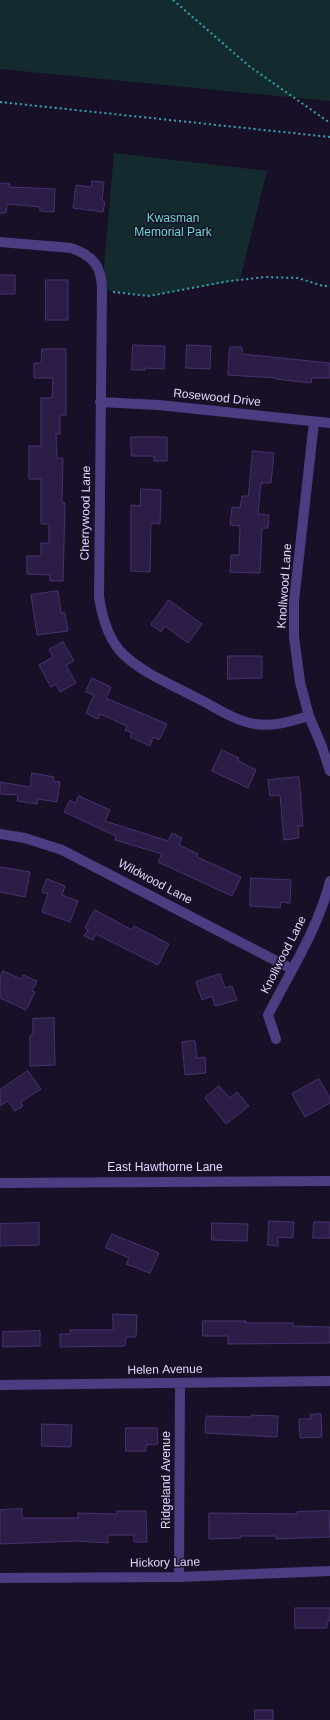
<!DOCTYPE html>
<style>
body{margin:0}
canvas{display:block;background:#181026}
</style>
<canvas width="330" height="1720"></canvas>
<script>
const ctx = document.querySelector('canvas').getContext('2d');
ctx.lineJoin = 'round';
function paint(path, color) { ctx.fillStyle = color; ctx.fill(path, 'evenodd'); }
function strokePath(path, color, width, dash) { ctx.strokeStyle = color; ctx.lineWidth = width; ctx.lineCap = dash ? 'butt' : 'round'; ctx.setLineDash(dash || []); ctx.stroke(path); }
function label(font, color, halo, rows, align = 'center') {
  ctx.font = font + ' Helvetica,sans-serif'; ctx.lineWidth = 3; ctx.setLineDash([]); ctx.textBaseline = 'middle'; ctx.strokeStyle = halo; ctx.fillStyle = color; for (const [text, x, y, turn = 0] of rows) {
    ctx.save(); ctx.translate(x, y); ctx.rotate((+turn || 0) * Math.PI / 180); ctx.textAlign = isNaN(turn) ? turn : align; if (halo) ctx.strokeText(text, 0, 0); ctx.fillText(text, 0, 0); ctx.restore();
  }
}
const green = new Path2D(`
 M0,0H330V101L0,69Z
 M114,153L267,171L240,280L149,296L102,290Z`);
const building = new Path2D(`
 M92,181L104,182L102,201L105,202L103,212L73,208L76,185L91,187Z
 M0,183L10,184V187L55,189L54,212L40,211V207L7,204L6,213H0Z
 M0,275H15V294H0Z
 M46,280H68V320H46Z
 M133,345L165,346L164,369L145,368V370H132Z
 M187,345L211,346L210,369L186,368Z
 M230,347H242V354L330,363V378H312L311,383L276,379V378L228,375Z
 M42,349H66V415H60V434H56L57,458H63L62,503H65L63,581H50V575L27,574V556H41V543H49V524H41V479H29V446H41V398H52L53,378H34V363H41Z
 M131,437H167V461H154V456H132Z
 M253,451L274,453L271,483H261L258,514L269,515L268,528H262L260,573L230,572L231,555H239L240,526L230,525L232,507L240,508L242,496H248Z
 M141,489L161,490L160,524L151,523L150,572L131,571V505L140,506Z
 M58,591L61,613H65L68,631L37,635L31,595Z
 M169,600L202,624L188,643L165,626L161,632L151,625Z
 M63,642L74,661L66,665L76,683L60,692L56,684L51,687L39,665L53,657L49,650Z
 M228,656H262V678L228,679Z
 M92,678L111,687L106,698L167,724L159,740L153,737L150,746L130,737L132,733L125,730L127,726L100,714L98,719L86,713L94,695L86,692Z
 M222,750L239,758L238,761L256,770L248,788L212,771Z
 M32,773L54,777L53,781L60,782L57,802L38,799L37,804L17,801L18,795L0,794V782L30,787Z
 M299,777L303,826H298L299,838L284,840L280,795L270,796L268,780Z
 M79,796L110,810L105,821L168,841L172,833L182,838L179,845L198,854L197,857L241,877L232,896L158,862L162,854L115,840L116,836L64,812L70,800L75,803Z
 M0,867L30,872L25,897L0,892Z
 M251,878L291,880L290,903L281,902L280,908L250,906Z
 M47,879L65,886L62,895L78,901L70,922L42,912L48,894L42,892Z
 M95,910L132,930L134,926L169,944L158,965L96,934L93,940L84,936L88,930L85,928Z
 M3,971L21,979L23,975L37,981L32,991L35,992L26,1010L0,998V978Z
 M220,974L225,988L232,986L237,1000L215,1006L212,996L202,1000L196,982Z
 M54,1018L55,1065L30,1066V1035H33V1019Z
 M195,1041L197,1058L205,1057L206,1073L185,1075L182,1042Z
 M28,1071L41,1089L21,1102L23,1106L15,1111L8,1101L0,1106V1090Z
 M319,1079L330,1098V1103L305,1117L292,1094Z
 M219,1086L230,1098L237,1092L249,1106L226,1124L205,1098Z
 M269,1221L294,1222L293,1238L278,1237V1246L268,1245Z
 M314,1222H330V1238H313Z
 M39,1223V1245L0,1246V1224Z
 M212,1223L248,1224L247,1241L212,1240Z
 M112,1234L159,1253L150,1273L126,1264L129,1258L106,1248Z
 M113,1314L137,1315L136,1337H126L125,1346L60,1347V1334H70V1330H113Z
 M203,1321H246V1323H293V1326L330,1327V1343L228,1344V1336H203Z
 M40,1331V1346L3,1347V1332Z
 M321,1414L322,1437L300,1438L299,1419H311L310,1415Z
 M252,1415L278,1416L277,1437L205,1433L206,1416L252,1417Z
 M42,1424L72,1425L71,1447L42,1446Z
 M126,1428H157L158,1444L146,1445V1451H126Z
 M22,1509V1518H78V1513L117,1514V1511H146L147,1542H134V1535H108V1543L77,1541L0,1544V1510Z
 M329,1511L330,1537L276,1539V1536H241V1538L209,1539V1513L297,1514V1512Z
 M295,1608H330V1621H327V1628H295Z
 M255,1710H273V1720H255Z`);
const path = new Path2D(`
 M173,0L249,66L330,123
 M0,102L330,137
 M113,292L149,296L229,281L266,277L298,278L323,286H330`);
const minor = new Path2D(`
 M0,242L71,248C93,255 102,267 102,290L99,597C102,616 109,641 124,655C144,674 173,685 197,698C215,707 235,721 255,724C274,727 292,721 309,716
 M100,402L159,405L330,423
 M314,422L294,601V637L300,682L309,716L322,747L330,771
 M0,834L25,838L62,850L292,969
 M276,1039L268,1015C290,972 318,929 330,881
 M0,1183L330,1181
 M0,1385L330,1381
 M179,1577L180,1383
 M0,1578L179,1577L330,1571`);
const parkNames = [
 ["Kwasman",173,219],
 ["Memorial Park",173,233]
];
const streetNames = [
 ["Rosewood Drive",217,398,6],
 ["Cherrywood Lane",86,513,-89],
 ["Knollwood Lane",285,586,-86],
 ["Wildwood Lane",155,882,28],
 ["Knollwood Lane",284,955,-63],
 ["East Hawthorne Lane",165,1168],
 ["Helen Avenue",165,1370,-1],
 ["Ridgeland Avenue",167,1480,-90],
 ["Hickory Lane",165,1563,-1]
];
paint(green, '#132b2f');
paint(building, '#2c1d46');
strokePath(building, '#483071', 1);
strokePath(path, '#35a5b3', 2, [2, 3]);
strokePath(minor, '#4c3d83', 10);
label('12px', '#65dbd2', '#181026', parkNames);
label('12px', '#e2d6fd', '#181026', streetNames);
</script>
